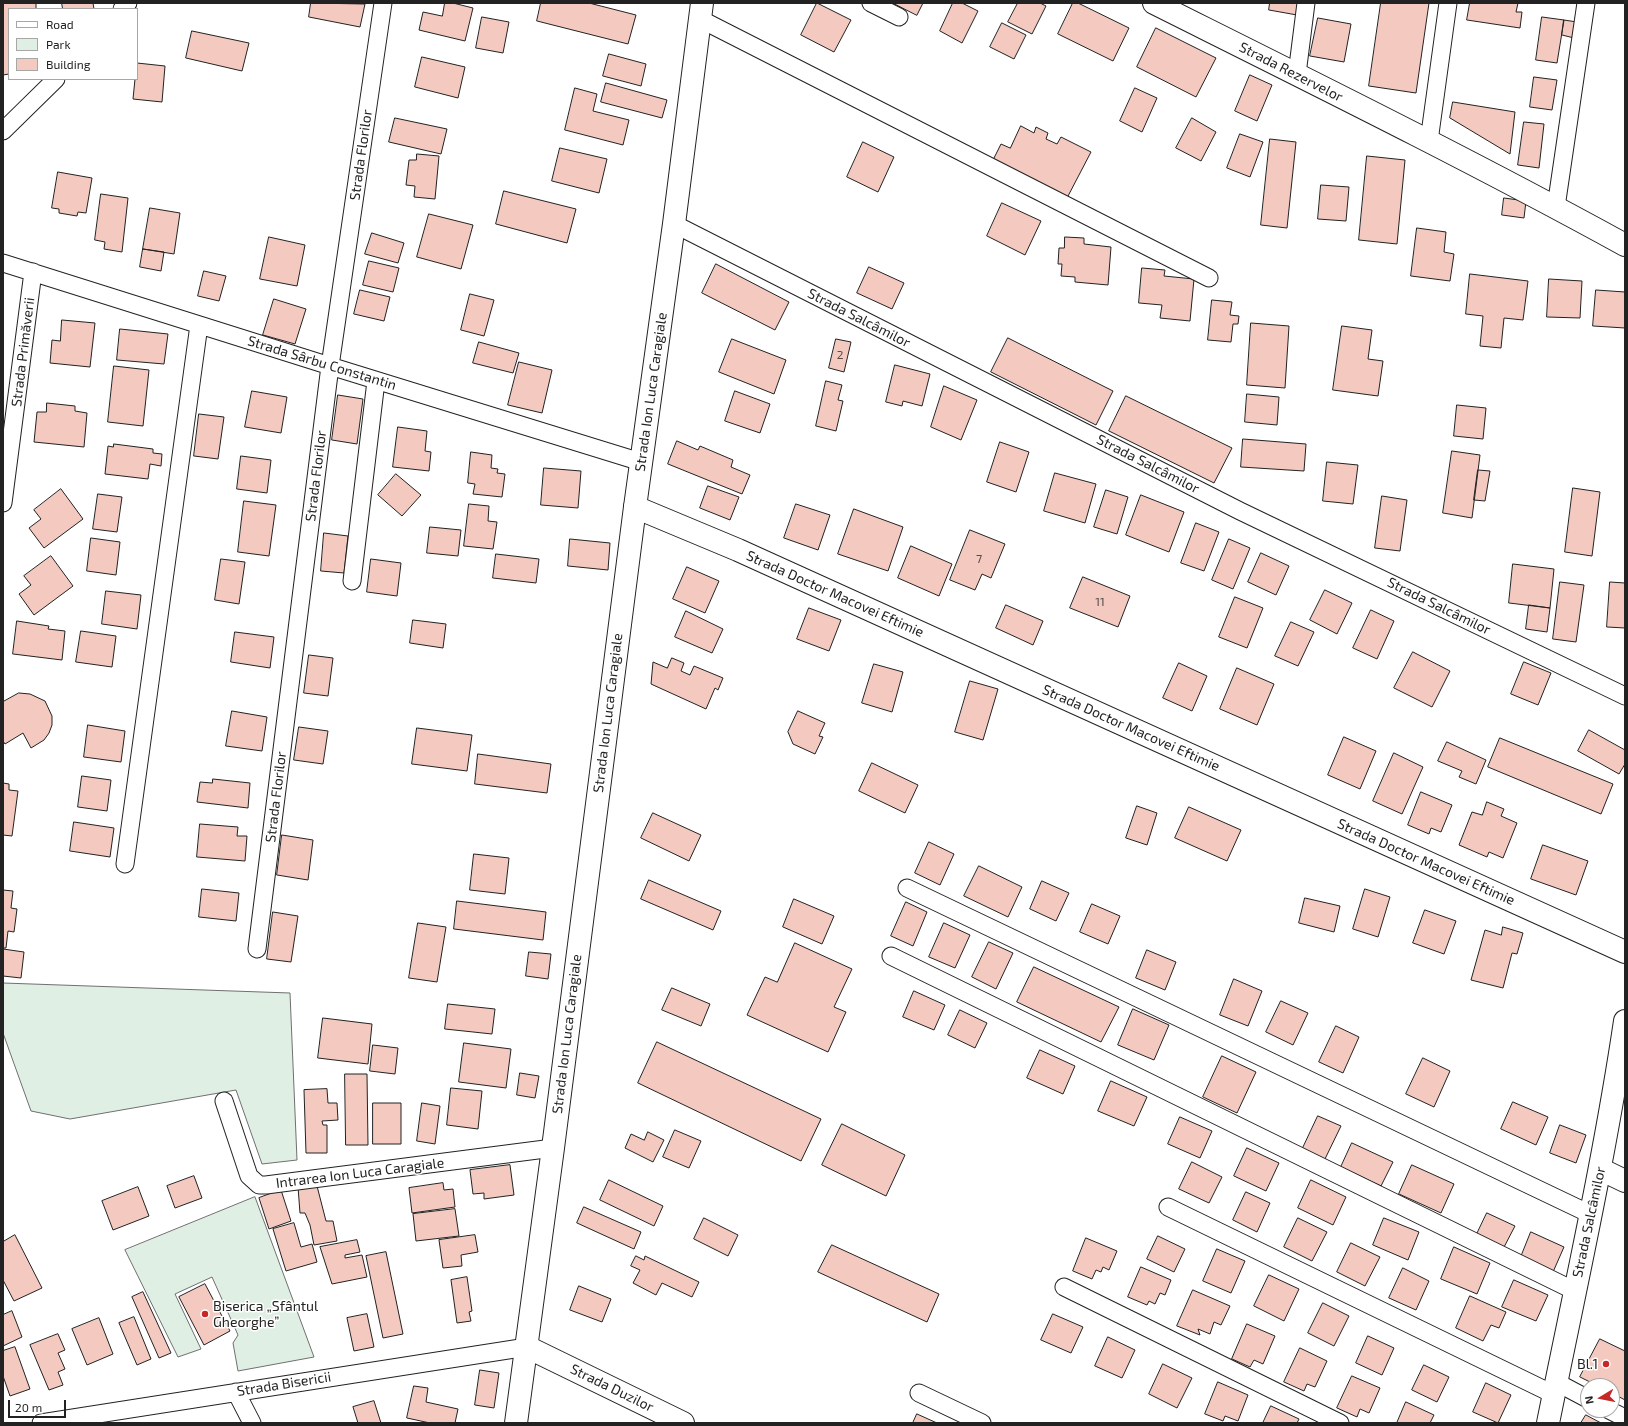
<!DOCTYPE html>
<meta charset="utf-8">
<style>
body{margin:0}
#map{position:relative;width:1628px;height:1426px;overflow:hidden;background:#fff;font-family:"Exo 2",sans-serif}
canvas{display:block}
.frame{position:absolute;inset:0;border:4px solid #222;pointer-events:none}
.legend{position:absolute;left:8px;top:8px;width:130px;height:72px;box-sizing:border-box;background:#fff;border:1px solid #a7a7a7;margin:0;padding:5px 7px;list-style:none;font-size:12px;color:#222}
.legend li{display:flex;align-items:center;gap:8px;height:20px}
.legend b{width:20px;border:1px solid #a7a7a7}
.north{position:absolute;left:1580px;top:1378px;width:40px;height:40px;box-sizing:border-box;background:#fff;border:1px solid #a7a7a7;border-radius:50%;rotate:260deg;font-size:11px;font-weight:700;line-height:16px;text-align:center;color:#222}
.north::after{content:'';display:block;margin:auto;width:14px;height:18px;background:#c62828;clip-path:polygon(50% 0,100% 100%,50% 72%,0 100%)}
.scale{position:absolute;left:8px;top:1400px;width:58px;height:18px;box-sizing:border-box;border:2px solid #222;border-top:0;padding-left:5px;font-size:12px;line-height:14px;white-space:nowrap;color:#222;-webkit-text-stroke:3px #fff;paint-order:stroke}
</style>
<div id="map">
<canvas width="1628" height="1426"></canvas>
<div class="frame"></div>
<ul class="legend">
<li><b style="height:5px;background:#fff"></b>Road</li>
<li><b style="height:11px;background:#e0efe3"></b>Park</li>
<li><b style="height:11px;background:#f3c9c0"></b>Building</li>
</ul>
<div class="north">N</div>
<div class="scale">20 m</div>
</div>
<script>
const ctx = document.querySelector('canvas').getContext('2d');
ctx.lineJoin = 'round';
function paint(path, color) { ctx.fillStyle = color; ctx.fill(path, 'evenodd'); }
function strokePath(path, color, width, dash) { ctx.strokeStyle = color; ctx.lineWidth = width; ctx.lineCap = dash ? 'butt' : 'round'; ctx.setLineDash(dash || []); ctx.stroke(path); }
function label(font, color, halo, rows, align = 'center') {
  ctx.font = font + ' "Exo 2",sans-serif'; ctx.lineWidth = 3; ctx.setLineDash([]); ctx.textBaseline = 'middle'; ctx.strokeStyle = halo; ctx.fillStyle = color; for (const [text, x, y, turn = 0] of rows) {
    ctx.save(); ctx.translate(x, y); ctx.rotate((+turn || 0) * Math.PI / 180); ctx.textAlign = isNaN(turn) ? turn : align; if (halo) ctx.strokeText(text, 0, 0); ctx.fillText(text, 0, 0); ctx.restore();
  }
}
const green = new Path2D(`
 M3,983L290,993L297,1160L262,1164L236,1090L70,1119L31,1111L3,1033Z
 M255,1197L314,1357L238,1371L233,1343L238,1335L212,1277L175,1294L201,1349L178,1357L125,1250Z`);
const building = new Path2D(`
 M3,3H36V9H9V74L3,75Z
 M62,3H93L94,9H63Z
 M311,3L365,4L360,27L309,17Z
 M445,3H453L473,8L465,41L419,30L423,12L442,16Z
 M541,3H589L636,15L628,44L537,21Z
 M817,3L851,20L834,52L801,35Z
 M893,3H923L917,15Z
 M953,3H962L978,11L962,43L940,31Z
 M1018,3H1040L1046,6L1032,34L1008,22Z
 M1073,3H1078L1129,28L1113,61L1058,34Z
 M1270,3H1299L1297,15L1269,10Z
 M1381,3H1429L1416,93L1369,86Z
 M1470,3H1518L1516,12H1522L1520,28L1467,20Z
 M482,17L509,22L503,53L476,48Z
 M1542,17L1564,20L1557,63L1536,60Z
 M1318,18L1351,24L1344,62L1310,56Z
 M1564,20L1577,22L1574,38L1562,35Z
 M1002,23L1026,35L1014,59L990,47Z
 M1156,28L1216,58L1196,97L1137,67Z
 M192,31L249,43L242,71L186,58Z
 M609,54L646,64L641,86L603,76Z
 M422,57L465,67L458,98L415,87Z
 M137,63L165,66L162,102L133,99L135,79H137Z
 M1250,75L1272,85L1257,121L1235,111Z
 M1534,77L1557,80L1552,110L1530,107Z
 M606,83L667,100L662,118L601,102Z
 M575,88L597,94L593,111L629,120L623,145L565,130Z
 M1135,88L1157,98L1142,132L1120,121Z
 M1453,102L1515,112L1510,154L1450,118Z
 M395,118L447,129L441,154L389,142Z
 M1192,118L1216,132L1201,161L1176,148Z
 M1524,122L1544,124L1539,168L1518,165Z
 M1021,126L1034,133L1036,127L1048,133L1046,139L1057,144L1061,137L1091,152L1067,198L993,160L1001,144L1010,148Z
 M1240,134L1263,142L1250,177L1227,168Z
 M1270,139L1296,142L1287,228L1261,225Z
 M863,142L894,157L878,192L847,177Z
 M560,148L607,159L599,193L552,181Z
 M417,154L439,156L435,199L414,197L415,186L406,185L409,160H416Z
 M1367,156L1405,160L1397,244L1359,240Z
 M58,172L92,178L86,213L78,212L77,216L59,213V209L52,208Z
 M1321,185L1349,187L1346,221L1318,219Z
 M504,191L576,209L567,243L496,224Z
 M101,194L128,198L122,252L104,249L105,242L95,240Z
 M1504,198L1526,201L1524,218L1502,215Z
 M1002,203L1041,221L1025,255L987,236Z
 M150,208L180,213L174,254L143,249Z
 M429,214L473,225L461,269L417,257Z
 M1417,228L1446,232L1444,252L1454,254L1450,281L1411,276Z
 M372,233L404,243L398,263L365,254Z
 M269,237L305,245L297,286L260,279Z
 M1065,237L1084,238V244L1111,247L1108,285L1075,282V277L1061,276L1062,264H1058L1059,248H1064Z
 M143,249L164,252L161,271L140,267Z
 M369,261L399,268L393,292L363,285Z
 M716,264L789,302L775,330L702,293Z
 M869,267L904,283L892,309L857,293Z
 M1142,268L1165,270L1164,276L1194,279L1190,321L1160,318L1162,305L1139,303Z
 M204,271L226,276L219,301L198,296Z
 M1470,274L1528,281L1523,320L1504,318L1501,348L1480,346L1483,316L1466,314Z
 M1549,279L1582,281L1580,318L1547,317Z
 M360,290L390,297L384,321L354,314Z
 M1596,290L1625,292V328L1593,326Z
 M470,294L494,300L484,336L461,330Z
 M274,299L306,309L295,344L263,335Z
 M1212,300L1232,302L1230,315L1239,316L1238,324H1233L1231,342L1208,340Z
 M62,320L95,323L90,367L50,363L52,340L60,341Z
 M1251,323L1289,326L1285,388L1247,385Z
 M1342,326L1372,330L1368,359L1383,361L1378,396L1333,390Z
 M120,329L168,334L164,364L117,360Z
 M1008,338L1113,391L1096,425L991,372Z
 M732,339L786,360L774,394L719,372Z
 M836,339L851,342L844,372L829,368Z
 M479,342L519,353L513,373L473,363Z
 M519,362L552,370L542,413L508,405Z
 M895,365L930,374L922,406L903,401L902,406L886,402Z
 M114,366L149,370L143,426L108,422Z
 M826,381L842,385L838,400L843,401L836,431L816,426Z
 M944,386L977,400L961,440L931,427Z
 M252,391L287,397L281,433L245,427Z
 M735,391L770,404L760,433L725,421Z
 M1247,394L1279,397L1277,425L1245,422Z
 M338,395L363,399L357,444L332,440Z
 M1126,396L1232,448L1214,483L1109,431Z
 M47,403L75,406V411L87,413L84,447L34,442L37,412H46Z
 M1457,405L1486,408L1483,439L1454,436Z
 M199,414L224,417L218,459L194,456Z
 M398,427L427,431L425,451L431,452L429,471L393,467Z
 M1243,439L1306,444L1304,471L1241,467Z
 M677,441L698,450L700,446L733,460L731,467L750,475L742,494L668,464Z
 M1000,442L1029,452L1016,492L987,482Z
 M114,444L153,449V453L162,454L161,466L150,464L148,479L105,474L108,446L113,447Z
 M1452,451L1480,455L1472,518L1443,513Z
 M471,452L492,455L491,468L498,469L497,473L505,474L502,497L473,494L475,484L468,483Z
 M241,456L271,460L267,493L237,489Z
 M1327,462L1358,465L1353,504L1323,501Z
 M544,468L581,471L578,508L541,505Z
 M1478,470L1490,471L1485,501L1474,500Z
 M1055,473L1096,484L1085,523L1044,511Z
 M396,474L421,495L402,516L378,495Z
 M708,486L739,497L730,520L700,508Z
 M1573,488L1600,492L1592,556L1565,552Z
 M61,489L83,519L44,548L29,528L41,519L34,510Z
 M1106,490L1128,497L1117,534L1094,527Z
 M98,494L122,497L117,532L93,529Z
 M1141,495L1184,512L1169,552L1126,535Z
 M1382,496L1407,500L1400,551L1375,548Z
 M244,501L276,505L269,556L238,552Z
 M469,504L489,506L488,521L497,522L493,549L464,546Z
 M796,504L830,515L818,550L784,538Z
 M854,509L903,527L888,571L838,554Z
 M1196,523L1219,532L1204,571L1181,563Z
 M430,527L461,530L458,556L427,553Z
 M970,530L1005,544L991,578L982,574L975,590L950,580Z
 M324,533L348,536L344,573L321,571Z
 M91,538L120,542L116,575L87,571Z
 M570,539L610,543L608,570L568,566Z
 M1229,539L1250,548L1233,589L1212,580Z
 M911,546L952,564L939,596L898,578Z
 M1261,553L1289,566L1276,595L1248,582Z
 M496,554L539,559L536,583L493,578Z
 M51,556L73,586L34,615L19,594L31,585L24,576Z
 M221,559L245,562L239,604L215,600Z
 M371,559L401,563L397,596L367,592Z
 M1513,564L1554,569L1550,608L1509,603Z
 M687,567L719,581L705,613L673,599Z
 M1083,577L1130,596L1118,627L1070,608Z
 M1560,582L1584,585L1576,642L1553,639Z
 M1610,582L1625,583V628L1607,627Z
 M1325,590L1352,603L1337,634L1310,620Z
 M106,591L141,595L137,629L102,624Z
 M1235,597L1263,608L1247,648L1219,637Z
 M1006,605L1043,621L1033,645L996,628Z
 M1529,605L1550,608L1547,632L1526,629Z
 M809,608L841,620L829,651L797,639Z
 M1371,610L1394,621L1377,659L1353,648Z
 M686,611L723,629L712,653L675,637Z
 M413,620L446,624L443,648L410,643Z
 M17,621L49,626L48,629L65,631L62,660L13,654Z
 M1291,622L1314,632L1298,666L1275,656Z
 M81,631L116,636L112,667L76,662Z
 M235,632L274,637L270,668L231,662Z
 M1413,652L1450,671L1432,707L1394,688Z
 M309,655L333,658L328,696L304,693Z
 M672,658L684,663L681,671L690,675L694,666L723,678L718,690L715,688L706,709L651,684L653,662L667,668Z
 M1524,662L1551,673L1538,705L1511,694Z
 M1179,663L1207,676L1192,711L1163,698Z
 M874,664L903,672L892,712L862,703Z
 M1237,668L1274,684L1257,725L1220,709Z
 M970,681L998,689L983,740L955,732Z
 M19,693L30,694L45,701L52,716V725L49,733L44,740L31,748L23,733L5,744L3,741V702Z
 M232,711L267,717L262,751L226,746Z
 M798,711L825,723L819,736L823,737L815,754L793,744L788,732Z
 M88,725L125,731L121,762L84,757Z
 M299,727L328,731L323,764L294,760Z
 M417,728L472,735L467,771L412,764Z
 M1589,730L1625,750V764L1619,774L1578,751Z
 M1344,737L1376,751L1360,789L1328,775Z
 M1500,738L1613,784L1601,814L1488,767Z
 M1447,742L1486,760L1476,784L1459,777L1462,771L1438,761Z
 M1394,753L1423,767L1402,814L1373,801Z
 M478,754L551,764L547,793L475,784Z
 M872,763L918,785L905,813L859,791Z
 M82,776L111,780L107,811L78,807Z
 M213,779L250,783L248,808L197,802L200,782L212,783Z
 M3,783L9,784V790L18,791L12,836L3,835Z
 M1421,792L1452,805L1441,832L1431,828L1429,834L1408,825Z
 M1487,802L1504,809L1501,816L1517,823L1503,858L1489,852L1487,857L1459,845L1472,812L1482,815Z
 M1137,806L1157,813L1147,845L1126,838Z
 M1189,807L1241,830L1227,861L1175,838Z
 M653,813L701,835L689,861L641,838Z
 M74,822L114,828L110,857L70,851Z
 M200,824L238,827L237,836H247L245,861L197,857Z
 M282,835L313,840L308,880L277,875Z
 M929,842L954,854L940,885L915,873Z
 M1543,845L1588,861L1576,895L1531,879Z
 M474,854L509,858L505,894L470,890Z
 M979,866L1022,887L1008,917L964,896Z
 M649,880L721,911L713,930L641,899Z
 M1042,881L1069,893L1056,921L1030,909Z
 M202,889L239,893L236,921L199,917Z
 M1365,889L1390,897L1378,937L1353,929Z
 M3,890L13,891L11,908L17,909L14,932L8,931L6,948H3Z
 M1305,898L1340,906L1334,932L1299,923Z
 M794,899L834,916L822,944L783,927Z
 M457,901L546,912L543,940L454,929Z
 M906,902L927,912L913,946L891,936Z
 M1092,904L1120,916L1108,944L1080,932Z
 M1425,910L1456,921L1444,954L1413,943Z
 M273,912L298,916L291,962L267,959Z
 M418,923L446,927L437,982L409,978Z
 M944,923L970,935L955,968L929,957Z
 M1503,927L1523,933L1517,954L1512,953L1503,988L1471,980L1485,930L1501,935Z
 M989,942L1013,953L996,989L972,977Z
 M795,943L852,969L834,1007L846,1012L828,1052L747,1015L765,977L777,982Z
 M3,949L24,952L21,978L3,976Z
 M1147,950L1176,962L1165,990L1136,978Z
 M529,952L551,954L548,979L526,976Z
 M1034,967L1119,1007L1101,1042L1017,1002Z
 M1234,979L1262,991L1248,1026L1220,1015Z
 M672,988L710,1004L701,1026L662,1010Z
 M914,991L945,1005L934,1030L903,1017Z
 M1281,1001L1308,1013L1293,1045L1266,1032Z
 M448,1004L495,1009L492,1034L445,1029Z
 M1133,1009L1169,1025L1154,1060L1118,1045Z
 M960,1010L987,1023L975,1048L948,1035Z
 M323,1018L372,1024L368,1064L318,1058Z
 M1336,1026L1359,1037L1343,1073L1319,1062Z
 M657,1042L821,1119L801,1161L638,1083Z
 M464,1043L511,1049L506,1088L459,1082Z
 M373,1045L398,1048L395,1074L370,1071Z
 M1040,1050L1075,1066L1063,1094L1027,1078Z
 M1222,1056L1256,1072L1237,1113L1203,1097Z
 M1423,1058L1450,1071L1434,1107L1406,1094Z
 M520,1073L539,1076L535,1098L517,1095Z
 M345,1074H367L368,1145H346Z
 M1111,1081L1147,1097L1134,1126L1098,1111Z
 M451,1088L482,1091L478,1129L447,1125Z
 M327,1089L328,1103H337L338,1120L322,1121L323,1125H327V1153H306L304,1090Z
 M1513,1102L1548,1117L1536,1145L1501,1129Z
 M373,1103H401V1144H373Z
 M422,1103L440,1106L435,1144L417,1141Z
 M1318,1116L1341,1126L1324,1161L1302,1150Z
 M1180,1117L1212,1131L1200,1158L1168,1144Z
 M842,1124L905,1155L886,1196L822,1165Z
 M1560,1125L1586,1135L1576,1163L1550,1153Z
 M675,1130L701,1141L689,1168L663,1157Z
 M648,1132L664,1140L653,1162L625,1148L631,1134L644,1140Z
 M1352,1143L1393,1162L1381,1186L1341,1167Z
 M1247,1148L1279,1163L1266,1191L1234,1176Z
 M1192,1162L1222,1177L1209,1203L1179,1189Z
 M510,1165L514,1195L484,1199V1193L473,1194L470,1170Z
 M1412,1165L1454,1184L1441,1213L1399,1194Z
 M194,1176L202,1198L175,1208L167,1186Z
 M609,1180L663,1206L654,1226L600,1200Z
 M1311,1180L1346,1197L1333,1225L1298,1208Z
 M443,1183L444,1190L453,1189L455,1207L412,1213L409,1188Z
 M317,1186L326,1221H333L337,1241L314,1245L310,1225L305,1213H300L298,1187Z
 M138,1187L149,1216L113,1230L102,1201Z
 M281,1190L291,1221L269,1229L259,1198Z
 M1246,1192L1270,1203L1257,1232L1233,1220Z
 M584,1207L641,1232L634,1249L577,1223Z
 M455,1209L459,1236L416,1241L413,1214Z
 M1487,1213L1515,1226L1503,1249L1476,1236Z
 M704,1218L738,1235L728,1256L694,1239Z
 M1298,1218L1327,1232L1312,1261L1284,1247Z
 M1384,1218L1419,1232L1408,1260L1373,1245Z
 M294,1223L301,1247L312,1244L317,1262L286,1271L273,1229Z
 M1531,1232L1564,1247L1553,1272L1521,1257Z
 M15,1235L42,1288L14,1301L3,1280V1242Z
 M475,1235L478,1252L461,1255L462,1266L443,1268L439,1240Z
 M1158,1236L1185,1249L1174,1272L1147,1259Z
 M1086,1238L1117,1251L1109,1270L1103,1267L1101,1272L1096,1270L1092,1279L1073,1271Z
 M357,1240L360,1252L345,1255V1258L362,1255L367,1277L332,1284L320,1247Z
 M1351,1243L1380,1257L1365,1286L1337,1272Z
 M832,1245L939,1294L927,1322L818,1272Z
 M1454,1247L1490,1263L1477,1294L1441,1279Z
 M1217,1249L1245,1261L1231,1293L1203,1281Z
 M386,1252L403,1334L383,1338L366,1256Z
 M636,1256L644,1260L645,1256L699,1282L692,1297L662,1283L656,1295L633,1283L640,1270L631,1266Z
 M1141,1267L1171,1280L1165,1295L1160,1293L1155,1304L1149,1301L1147,1305L1128,1297Z
 M1403,1268L1429,1281L1416,1310L1389,1298Z
 M1269,1275L1299,1289L1284,1321L1254,1306Z
 M467,1277L472,1311L469,1312L471,1321L457,1323L451,1280Z
 M1514,1280L1548,1295L1536,1321L1502,1307Z
 M205,1284L230,1331L204,1345L179,1297Z
 M579,1286L611,1299L602,1322L570,1310Z
 M1193,1290L1230,1306L1221,1325L1214,1322L1210,1334L1198,1329L1200,1335L1177,1326Z
 M143,1292L171,1353L159,1358L132,1297Z
 M1470,1296L1506,1312L1499,1328L1491,1325L1483,1341L1456,1328Z
 M1323,1303L1349,1316L1334,1346L1308,1333Z
 M12,1311L22,1337L3,1346V1315Z
 M367,1314L374,1347L354,1351L347,1318Z
 M1053,1314L1083,1327L1071,1353L1041,1340Z
 M134,1317L151,1359L137,1365L119,1323Z
 M99,1318L113,1354L87,1365L72,1329Z
 M1247,1324L1275,1336L1263,1364L1254,1360L1250,1367L1232,1359Z
 M58,1334L65,1350L58,1353L65,1369L58,1372L63,1385L49,1390L30,1345Z
 M1368,1336L1394,1348L1382,1375L1356,1363Z
 M1108,1337L1135,1350L1122,1378L1095,1366Z
 M1600,1339L1625,1351V1400L1612,1393V1386H1598L1580,1377Z
 M15,1347L30,1389L10,1396L3,1376V1351Z
 M1300,1348L1327,1361L1315,1387L1307,1384L1304,1391L1284,1382Z
 M1163,1364L1192,1378L1177,1408L1149,1394Z
 M1424,1365L1449,1377L1437,1402L1412,1390Z
 M480,1370L499,1373L494,1408L475,1405Z
 M1352,1376L1380,1388L1369,1413L1360,1409L1357,1417L1337,1408Z
 M1218,1382L1248,1395L1238,1421L1225,1416L1223,1421L1205,1414Z
 M1486,1383L1511,1395L1498,1423L1473,1412Z
 M414,1386L428,1388L426,1402L458,1409L455,1423H430L407,1418Z
 M374,1401L381,1423H358L353,1407Z
 M1406,1402L1434,1415L1430,1423H1397Z
 M1271,1406L1299,1419L1297,1423H1263Z
 M917,1414L937,1423H913Z
 M1586,1415L1601,1423H1581Z`);
const minor = new Path2D(`
 M871,3L899,17
 M122,9L128,3
 M700,19L1209,278
 M1297,74L1306,3
 M3,131L56,79
 M1429,141L1448,3
 M1556,207L1586,3
 M674,224L1240,511L1625,696
 M3,263L330,366L641,462
 M3,503L33,272
 M352,581L376,381
 M125,864L199,325
 M907,888L1590,1214
 M257,949L330,366L383,3
 M891,956L1575,1291
 M224,1101L249,1176L259,1185H266L553,1148
 M1168,1207L1553,1394
 M1064,1287L1340,1423
 M1556,1382L1588,1399
 M236,1392L252,1423
 M919,1393L982,1423
 M1609,1410L1625,1418
 M41,1423L527,1347`);
const tertiary = new Path2D(`
 M1154,3C1312,82 1470,160 1625,245
 M635,507L738,550L1625,952
 M1600,1169L1625,1181
 M527,1347L683,1423
 M1548,1423C1575,1289 1605,1156 1625,1021`);
const secondary = new Path2D(`
 M516,1423L553,1148L635,507L674,224L702,3`);
const markers = [
 [205,1314,4,"#c62828"],
 [1606,1364,4,"#c62828"]
];
const numberNames = [
 ["2",840,355],
 ["7",979,559],
 ["11",1100,602]
];
const streetNames = [
 ["Strada Rezervelor",1291,72,27],
 ["Strada Florilor",361,155,-82],
 ["Strada Salcâmilor",859,318,27],
 ["Strada Primăverii",23,352,-83],
 ["Strada Sârbu Constantin",322,363,17],
 ["Strada Ion Luca Caragiale",651,392,-82],
 ["Strada Salcâmilor",1148,464,27],
 ["Strada Florilor",316,476,-83],
 ["Strada Doctor Macovei Eftimie",835,594,24],
 ["Strada Salcâmilor",1439,606,26],
 ["Strada Ion Luca Caragiale",608,713,-83],
 ["Strada Doctor Macovei Eftimie",1131,728,24],
 ["Strada Florilor",276,797,-83],
 ["Strada Doctor Macovei Eftimie",1426,862,24],
 ["Strada Ion Luca Caragiale",567,1034,-83],
 ["Intrarea Ion Luca Caragiale",360,1173,-7],
 ["Strada Salcâmilor",1589,1222,-78],
 ["Strada Bisericii",284,1384,-9],
 ["Strada Duzilor",612,1388,26]
];
const poiNames = [
 ["Biserica „Sfântul",213,1306],
 ["Gheorghe”",213,1322],
 ["Bl.1",1598,1364,"right"]
];
paint(green, '#e0efe3');
strokePath(green, '#6f6f6f', 1);
paint(building, '#f3c9c0');
strokePath(building, '#222', 1);
strokePath(minor, '#222', 19);
strokePath(tertiary, '#222', 24);
strokePath(secondary, '#222', 24);
strokePath(minor, '#fff', 17);
strokePath(tertiary, '#fff', 22);
strokePath(secondary, '#fff', 22);
for (const [x, y, r, color] of markers) { const dot = new Path2D(); dot.arc(x, y, r, 0, 2 * Math.PI); ctx.fillStyle = color; ctx.fill(dot); strokePath(dot, '#fff', 1.5); }
label('12px', '#564c4a', null, numberNames);
label('14px', '#222', '#fff', streetNames);
label('14px', '#222', '#fff', poiNames, 'left');
</script>
